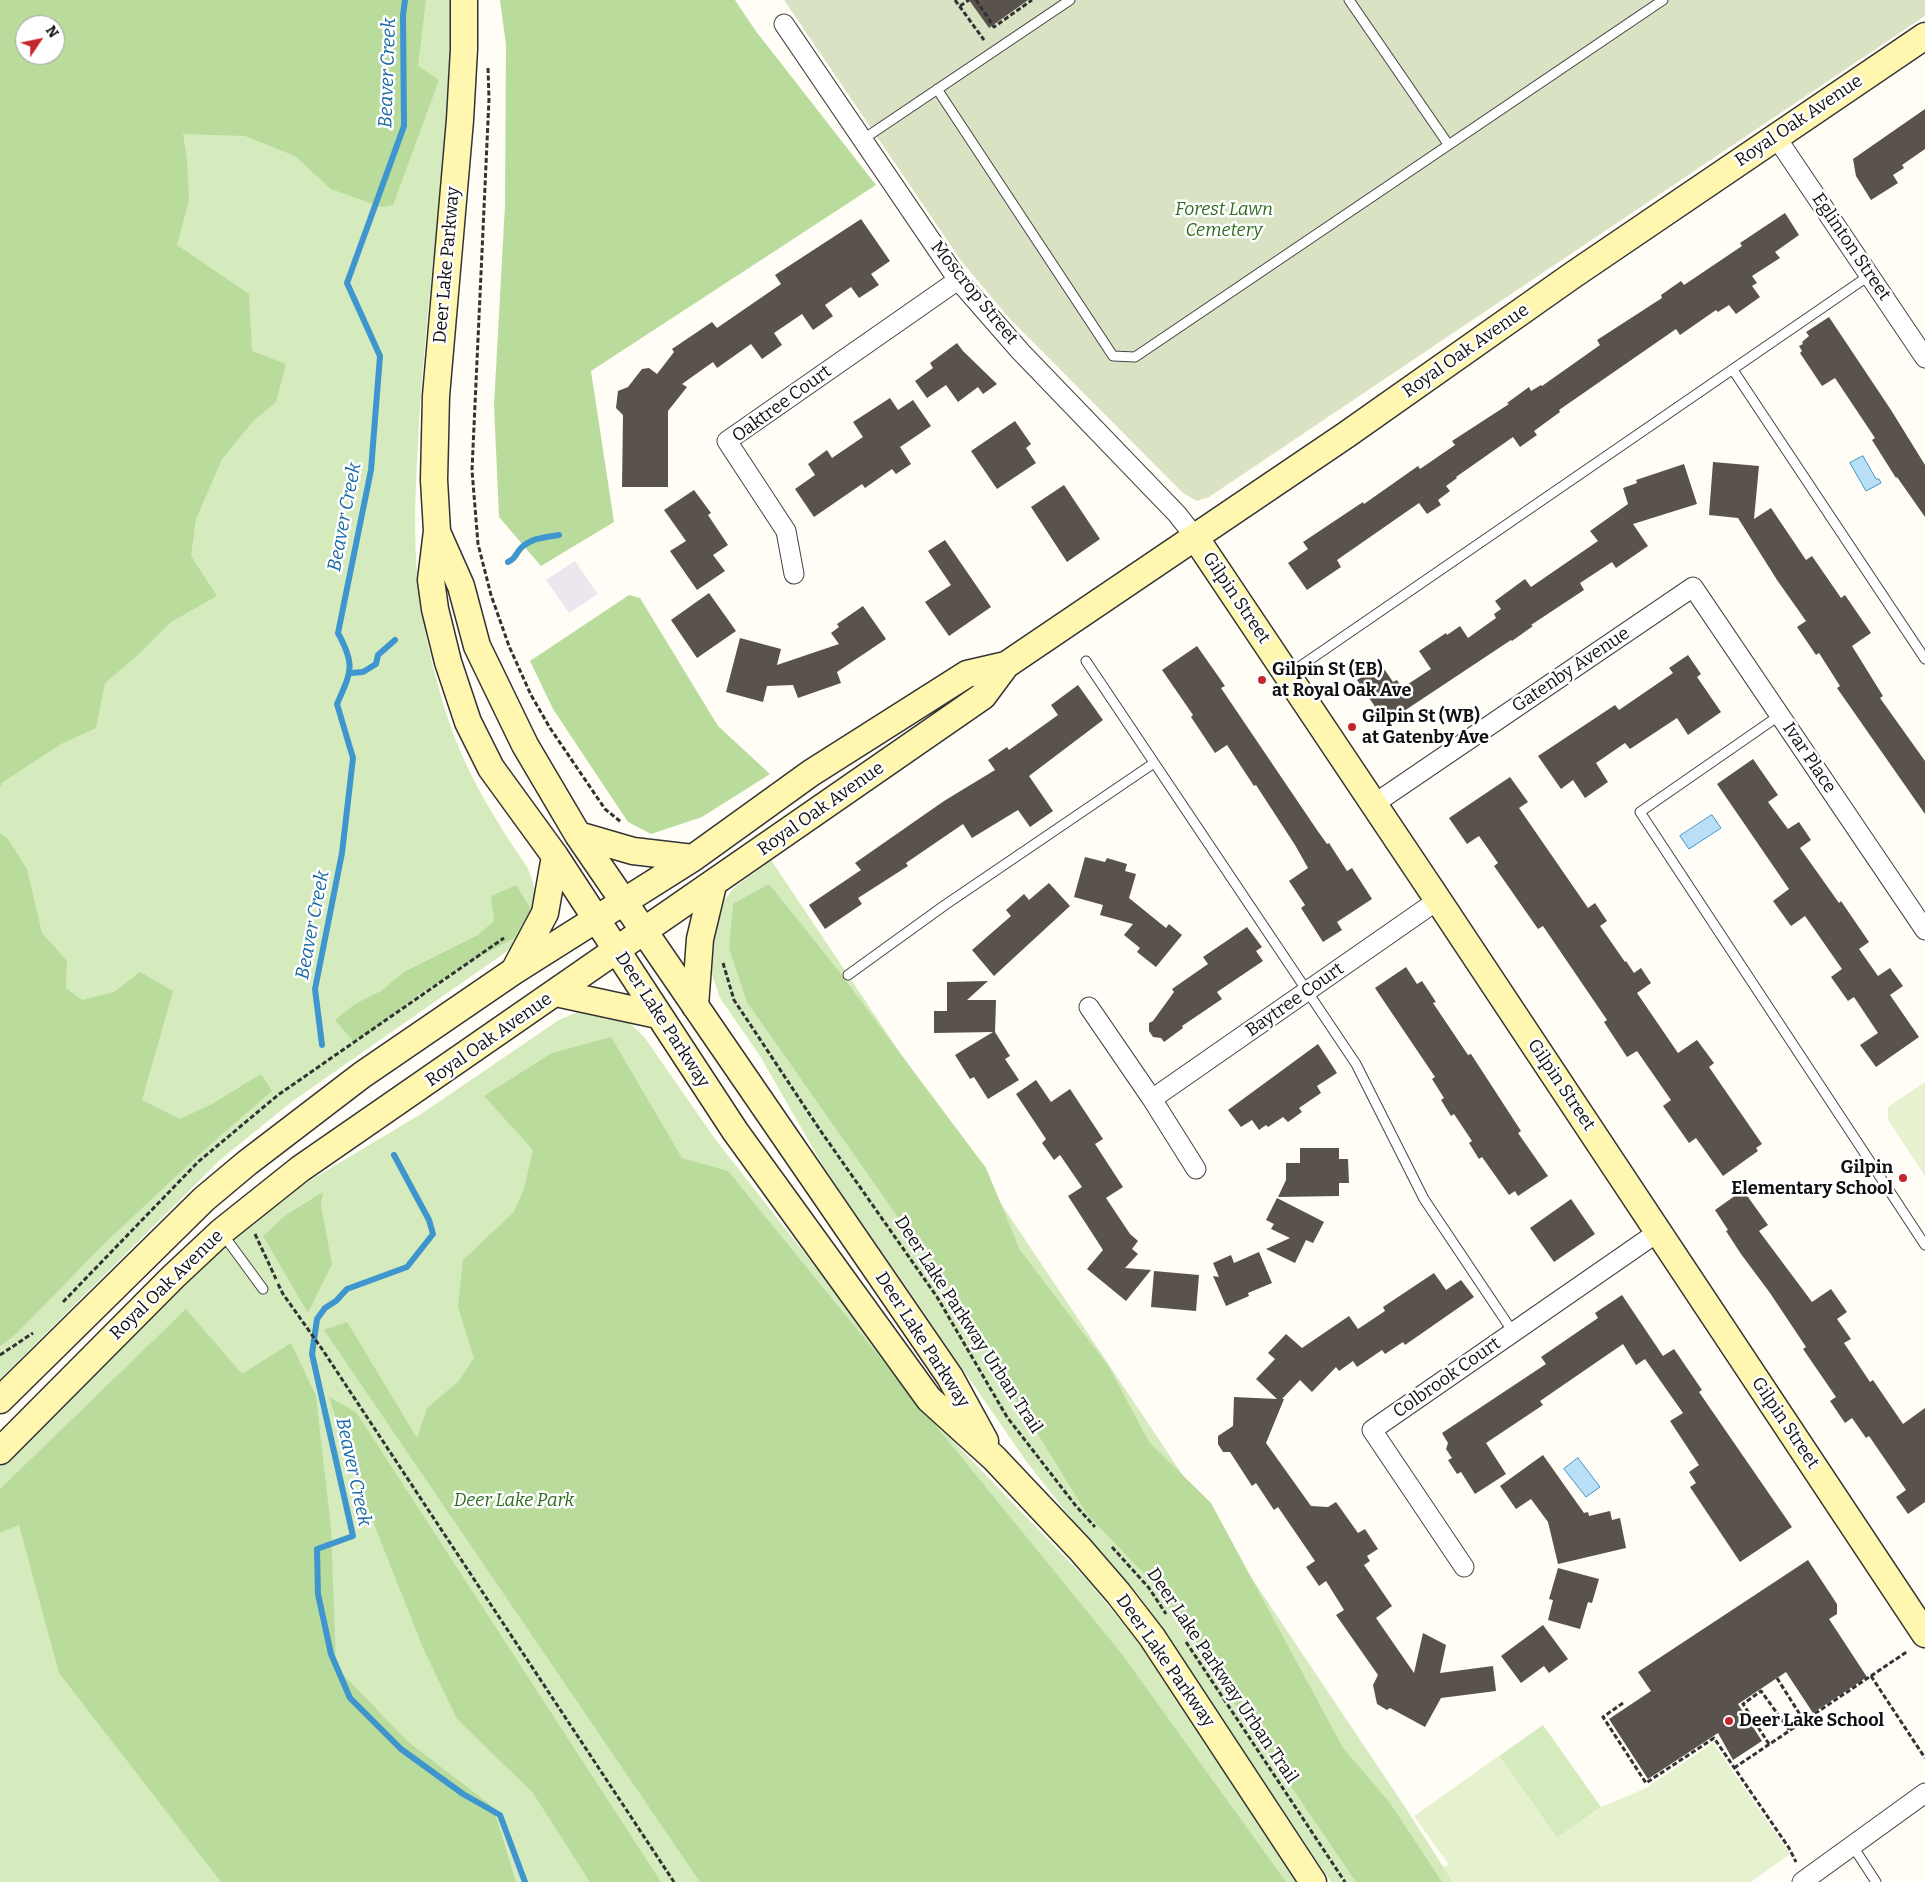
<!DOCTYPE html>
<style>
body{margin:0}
#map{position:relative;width:1925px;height:1882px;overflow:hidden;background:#fffdf5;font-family:Bitter,serif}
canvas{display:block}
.north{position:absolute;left:15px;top:15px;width:50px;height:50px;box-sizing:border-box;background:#fff;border:1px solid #a0a0a0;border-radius:50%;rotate:56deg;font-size:14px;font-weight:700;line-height:20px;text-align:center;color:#111}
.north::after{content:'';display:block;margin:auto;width:18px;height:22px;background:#c4262e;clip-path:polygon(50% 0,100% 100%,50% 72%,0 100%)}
</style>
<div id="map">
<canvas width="1925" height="1882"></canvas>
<div class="north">N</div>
</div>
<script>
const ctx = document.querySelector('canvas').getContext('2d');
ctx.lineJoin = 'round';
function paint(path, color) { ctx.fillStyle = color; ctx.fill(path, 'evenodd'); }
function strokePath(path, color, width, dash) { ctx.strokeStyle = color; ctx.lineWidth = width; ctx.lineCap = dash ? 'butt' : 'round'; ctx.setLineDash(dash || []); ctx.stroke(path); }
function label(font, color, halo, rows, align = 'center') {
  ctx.font = font + ' Bitter,serif'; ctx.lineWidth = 5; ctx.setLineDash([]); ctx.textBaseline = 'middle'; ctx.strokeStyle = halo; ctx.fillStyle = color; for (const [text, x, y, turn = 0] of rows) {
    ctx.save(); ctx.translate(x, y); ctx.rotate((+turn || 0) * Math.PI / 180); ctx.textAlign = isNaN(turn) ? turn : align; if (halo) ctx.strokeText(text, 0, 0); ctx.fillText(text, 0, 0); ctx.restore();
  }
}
const industrial = new Path2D(`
 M575,561L598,594L569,613L546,580Z`);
const green = new Path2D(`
 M0,0H451C451,142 427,283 419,425C416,480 412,536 419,591C424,635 435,679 449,722C467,775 496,821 527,867C545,906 532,915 513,947L290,1103L220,1160L0,1379ZM25,25H55V55H25Z
 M771,860L1407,1810L1453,1882H1331L1160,1625L1140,1597L1077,1526L1026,1461L823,1166L760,1056L720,998L712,975L709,952L721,904L734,888Z
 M582,1010L625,1018L645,1038L715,1139L920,1400L958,1446L1088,1581L1142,1647L1296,1882H0V1466L202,1266L244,1230L299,1187L421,1114L559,1020Z
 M1543,1725L1601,1807L1557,1838L1499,1756Z`);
const forest = new Path2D(`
 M0,0H426L418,66L439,80L393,205L381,207L331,189L295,156L245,136L183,134L187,160L189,200L177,245L249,294L252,351L286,364L276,402L254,420L222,459L196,519L191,556L217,596L171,622L139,654L105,683L96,728L61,744L3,782L0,787ZM25,25H55V55H25Z
 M500,0H735L755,30L876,185L591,371L614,522L541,566L499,517L494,405L505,205L506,45Z
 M629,595L640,598L718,726L770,774L702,817L651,834L628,822L553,709L530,661Z
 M0,833L8,839L27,869L42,933L67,961L66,988L82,1000L114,992L140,972L173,991L142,1100L180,1119L212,1104L261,1074L272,1091L204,1150L106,1242L16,1334L0,1346Z
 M769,884L834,965L986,1168L1020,1250L1109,1367L1149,1442L1211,1503L1343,1748L1390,1803L1442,1882H1356L1151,1581L1087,1514L949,1290L747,1002L729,948L733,904Z
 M516,885L531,909L514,938L468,963L419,994L372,1031L353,1041L335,1020L355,1004L381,991L404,972L478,935L494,921L491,896Z
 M611,1037L682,1158L728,1171L1121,1653L1286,1882H700L324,1330L347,1322L417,1438L427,1408L459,1381L474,1358L458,1307L463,1260L514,1212L524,1189L533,1150L484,1096L552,1053Z
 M323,1192L321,1206L332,1264L308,1313L263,1236L286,1215Z
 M186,1309L242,1374L291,1343L316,1396L331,1528L336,1667L407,1741L493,1807L516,1882H221L59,1673L19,1525L0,1533V1489Z
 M329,1397L356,1412L661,1882H590L533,1793L457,1719L423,1648L355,1476Z`);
const cemetery = new Path2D(`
 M784,0H1925V16L1209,497L1197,501L1183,493L1009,318L962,262Z`);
const pitch = new Path2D(`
 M1925,1082V1176L1888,1120V1107Z
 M1713,1743L1790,1854L1751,1882H1453L1443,1867L1449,1865L1414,1816L1499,1756L1557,1838L1601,1807L1646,1788Z`);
const water = new Path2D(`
 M1863,456L1876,479H1879L1881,483L1866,491L1850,463Z
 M1712,815L1721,828L1689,849L1680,836Z
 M1578,1458L1600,1487L1586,1497L1564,1469Z`);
const stream = new Path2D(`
 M508,562C517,558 515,554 521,548C531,538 546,537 559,535
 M351,673L363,672L376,664L378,655L395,640
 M322,1045L315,989L342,853L353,758L337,704C351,672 356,666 338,633L371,470L380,356L347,283L404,126L403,15L405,0
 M394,1155L429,1220L433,1234L407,1267L347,1289L336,1301L325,1308L317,1319L312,1354L353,1536L317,1549L318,1594L331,1654L350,1698L401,1749L463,1794L500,1815L525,1882`);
const building = new Path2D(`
 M969,0H1028L989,28Z
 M1925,109V149L1902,165L1904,168L1893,175L1898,183L1871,200L1856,176L1853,159Z
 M1785,213L1799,235L1775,252L1780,258L1752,276L1757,283L1752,286L1760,297L1736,314L1729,305L1718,312L1716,310L1680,335L1676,329L1559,410L1560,412L1534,431L1537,435L1520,447L1513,437L1456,477L1457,478L1446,486L1450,491L1438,500L1441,505L1427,514L1419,503L1337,560L1341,567L1307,590L1288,563L1308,549L1303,542L1363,502L1364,504L1418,466L1420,469L1455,445L1452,441L1509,404L1507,403L1529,387L1531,391L1541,385L1542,386L1600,345L1597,340L1662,298L1661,295L1681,281L1684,285L1742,246L1740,243Z
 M861,219L890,261L871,274L879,285L859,298L851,287L825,305L833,316L813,330L802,314L774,333L782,345L762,359L751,344L717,368L713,362L682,384L687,387L668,411V487H622L623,415L616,408L618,391L628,387L642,369L649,368L657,374L674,352L672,349L712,322L717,328L781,284L775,275Z
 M1829,317L1891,410L1925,465V517L1897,477L1896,478L1872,440L1875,438L1835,378L1822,386L1800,353L1802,351L1799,346L1803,344L1802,342L1809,336L1806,332Z
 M957,343L963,351L997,384L983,394L978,387L958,402L946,385L927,398L915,381L933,368L930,363Z
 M890,398L898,410L913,400L931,426L900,447L911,464L896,474L892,469L865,488L862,484L814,517L795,489L815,475L808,464L827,450L832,458L863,437L853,422Z
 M1015,421L1031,444L1026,448L1036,463L997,489L971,451Z
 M1713,462L1759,466L1754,519L1771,508L1806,560L1812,556L1841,598L1845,595L1871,633L1852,646L1883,696L1880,698L1925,761V814L1837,688L1840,686L1819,653L1816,655L1797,627L1806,621L1777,580L1738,518L1709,515Z
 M1684,464L1697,504L1633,524L1648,546L1616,568L1612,562L1580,583L1584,590L1531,625L1533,626L1512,641L1511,640L1386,723L1357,680L1381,664L1393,682L1397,680L1402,688L1431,669L1419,651L1446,633L1447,635L1460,626L1468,638L1496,618L1494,614L1501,609L1495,601L1525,579L1531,587L1598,541L1590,531L1628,504L1623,488L1637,483L1636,480Z
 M1064,485L1100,539L1067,562L1031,507Z
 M694,490L711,513L708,515L728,545L713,555L725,571L697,590L670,551L686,541L664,510Z
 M945,540L991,607L949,636L925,602L951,585L928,551Z
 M709,593L736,631L697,658L671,620Z
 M863,606L886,639L837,672L841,683L798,698L793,685L767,686L763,702L726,692L740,638L781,649L777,665L839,644L831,633L839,627L837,624Z
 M1197,646L1225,686L1221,688L1317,830L1327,844L1329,843L1347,871L1352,868L1372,899L1337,922L1342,930L1323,942L1301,908L1305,905L1289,881L1308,868L1295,845L1256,785L1254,786L1227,745L1215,753L1191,717L1193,715L1162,670Z
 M1688,655L1701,674L1697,677L1721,712L1688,735L1677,718L1630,749L1625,743L1596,763L1608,782L1585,798L1573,780L1561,789L1538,756L1615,705L1619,710L1673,673L1669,668Z
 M1078,685L1103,720L1029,776L1053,811L1030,827L1018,810L972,838L963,824L906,863L908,866L858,898L862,904L825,929L809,905L861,870L855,863L944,801L995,770L988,760L1007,747L1009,750L1058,715L1051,705Z
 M1753,759L1778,795L1768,802L1788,829L1799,822L1811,840L1800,848L1839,903L1841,901L1869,942L1859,949L1878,976L1890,968L1903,986L1890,995L1919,1037L1876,1067L1860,1045L1878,1033L1854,997L1848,1001L1831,977L1842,969L1805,916L1791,926L1773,901L1789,889L1717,784Z
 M1510,777L1528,802L1519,808L1588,908L1595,903L1607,921L1600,926L1625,962L1626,961L1634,973L1641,968L1651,983L1637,993L1678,1053L1697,1040L1714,1063L1709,1067L1762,1144L1756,1148L1758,1151L1723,1176L1696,1138L1689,1143L1663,1106L1671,1100L1637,1051L1627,1057L1604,1022L1607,1020L1543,926L1538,929L1494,866L1498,863L1479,836L1467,844L1449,818Z
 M1085,857L1105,862L1107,858L1127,864L1125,871L1136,874L1129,898L1166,928L1169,924L1182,935L1156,967L1137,952L1140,948L1124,935L1133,924L1100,915L1103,905L1074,897Z
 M1049,883L1070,906L994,976L972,950L1011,916L1006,910L1024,894L1029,900Z
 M1247,927L1262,947L1256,951L1263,961L1217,992L1222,999L1182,1026L1183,1028L1164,1042L1161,1038L1153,1037L1149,1031V1023L1153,1021L1174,992L1172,989L1208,964L1203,957Z
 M1406,967L1417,984L1422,981L1436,1002L1433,1003L1468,1055L1471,1054L1521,1131L1518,1133L1548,1176L1518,1196L1515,1191L1509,1195L1482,1157L1479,1159L1469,1143L1472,1141L1454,1114L1451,1116L1441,1100L1444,1098L1432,1079L1435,1077L1375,988Z
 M988,981L967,1000H996L995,1032L1010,1056L1005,1059L1019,1080L988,1099L974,1077L970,1079L955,1055L993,1032L934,1033V1011H947V982Z
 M1318,1044L1337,1073L1317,1086L1321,1093L1299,1108L1302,1112L1288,1122L1283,1117L1268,1127L1266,1125L1259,1130L1252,1120L1241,1127L1228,1110Z
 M1036,1080L1051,1102L1070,1089L1103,1139L1095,1144L1123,1187L1106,1198L1130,1234L1138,1241L1132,1249L1138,1254L1125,1268L1151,1270L1126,1301L1087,1269L1103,1250L1068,1196L1082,1187L1060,1155L1054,1160L1042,1143L1046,1139L1016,1094Z
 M1300,1148H1339V1159H1348L1349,1183H1339V1196L1278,1197L1286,1180V1163H1300Z
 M1743,1190L1768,1225L1759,1231L1812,1302L1831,1289L1847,1312L1837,1319L1851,1339L1844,1343L1870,1382L1873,1380L1903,1424L1925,1408V1502L1908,1514L1896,1497L1906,1490L1869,1436L1866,1438L1852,1418L1845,1423L1830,1401L1836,1397L1803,1349L1806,1347L1770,1293L1741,1254L1726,1231L1728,1230L1715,1210Z
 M1277,1198L1324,1222L1313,1243L1306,1240L1295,1263L1266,1249L1290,1238L1271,1229L1274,1224L1266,1220Z
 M1571,1199L1595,1234L1554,1262L1530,1228Z
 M1259,1252L1272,1283L1248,1293L1249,1296L1226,1306L1213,1276L1219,1277L1213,1263L1231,1255L1234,1263Z
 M1154,1271L1199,1275L1196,1311L1151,1307Z
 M1434,1273L1446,1290L1461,1280L1474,1297L1405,1345L1403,1342L1385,1354L1382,1350L1357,1367L1353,1361L1339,1371L1336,1367L1312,1392L1300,1380L1282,1399H1284L1266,1443L1311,1506L1328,1507L1336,1502L1358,1533L1365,1529L1378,1549L1367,1556L1370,1561L1364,1565L1392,1606L1376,1618L1414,1673L1423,1633L1446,1645L1440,1673L1493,1666L1496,1691L1441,1698L1425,1727L1390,1708L1387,1710L1377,1704L1373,1685L1378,1675L1336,1615L1344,1610L1326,1581L1319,1586L1306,1567L1315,1561L1278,1507L1274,1510L1256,1483L1252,1486L1230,1452H1223L1218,1444V1436L1233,1426L1234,1397L1277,1399L1256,1379L1275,1359L1268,1353L1286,1334L1302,1348L1349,1316L1358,1329L1385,1311L1383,1307Z
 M1622,1295L1663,1356L1674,1349L1702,1390L1699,1392L1792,1527L1740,1562L1690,1487L1696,1483L1689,1472L1699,1465L1670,1421L1683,1413L1645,1359L1636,1365L1623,1344L1540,1401L1543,1405L1486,1443L1506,1474L1475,1494L1461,1472L1457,1474L1448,1460L1452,1458L1446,1449L1448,1443L1442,1433L1546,1364L1541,1357L1598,1318L1595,1313Z
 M1543,1455L1584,1513L1588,1512L1589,1516L1610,1511L1612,1520L1620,1518L1626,1548L1558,1564L1548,1522L1531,1499L1516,1509L1500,1486Z
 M1808,1560L1837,1604V1614L1829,1619L1867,1677L1813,1713L1786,1672L1738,1704L1762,1741L1733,1760L1718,1733L1648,1779L1609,1719L1651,1691L1638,1672Z
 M1558,1568L1599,1579L1592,1603L1588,1602L1580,1629L1548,1620L1553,1600L1549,1599Z
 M1543,1625L1568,1659L1549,1673L1544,1666L1521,1683L1501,1656Z`);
const path = new Path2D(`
 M955,0L984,40
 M976,0L994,27L1032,0
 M960,6L969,0
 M488,68L489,99L472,470L478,544L491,595L509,646L531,695L550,728L605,809L621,822
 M723,963L734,1000L820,1130L937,1297L1007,1417L1076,1506L1095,1527
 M255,1234L276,1279
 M278,1284L283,1294L322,1349L674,1882
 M63,1302L198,1162L278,1095L504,938
 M0,1355L33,1333
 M1112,1547L1149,1588L1166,1614
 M1186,1642L1345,1882
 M1871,1676L1925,1758
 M1777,1678L1804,1721
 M1623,1703L1603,1717L1646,1783L1714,1738L1789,1848L1796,1862
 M1769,1744L1743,1704L1761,1691L1790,1731
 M1734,1768L1908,1651`);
const lane = new Path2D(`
 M1349,0L1448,144
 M937,89L1113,356L1135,357L1663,0
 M862,140L1070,0
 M1733,370L1925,659
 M1086,661L1356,1064L1424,1199L1513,1332
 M1289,674L1870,275
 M1780,715L1640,812L1925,1245
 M848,975L945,905L1154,763
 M222,1233L263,1289
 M1852,1845L1876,1882`);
const street = new Path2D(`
 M784,24L958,280L1020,351L1177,514L1195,537
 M1776,137L1925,358
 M794,574L786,531L727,441L958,280
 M1374,804L1693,587L1925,930
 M1089,1007L1152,1099L1438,900
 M1152,1099L1196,1169
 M1464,1567L1372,1430L1658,1232
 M1802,1882L1925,1793`);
const secondary = new Path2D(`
 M464,0V49L460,120L436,396L434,480L437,531L431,580L435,609L448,662L468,722L491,768L555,856L735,1131L929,1399L994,1458L1080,1549L1118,1593L1152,1637L1313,1882
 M437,532L461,586L477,646L525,745L578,835L950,1377L985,1441
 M1195,537L1438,900L1925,1634
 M578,835L633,851L693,858
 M514,971L545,913L555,856
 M556,993L658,1015
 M695,1006L700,939L713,885
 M0,1400L204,1199L247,1163L362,1075L514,971L693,858L811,773L967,674L1006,665
 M0,1451L173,1277L221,1232L300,1169L983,696L1006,665L1346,435L1573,275L1925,36`);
const markers = [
 [1262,680,5,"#c4262e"],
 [1352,727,5,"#c4262e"],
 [1903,1178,5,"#c4262e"],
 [1729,1721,5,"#c4262e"]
];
const streetNames = [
 ["Royal Oak Avenue",1799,121,-34],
 ["Eglinton Street",1851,247,56],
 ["Deer Lake Parkway",447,265,-85],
 ["Moscrop Street",974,293,51],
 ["Royal Oak Avenue",1466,351,-35],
 ["Oaktree Court",782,404,-36],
 ["Gilpin Street",1236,598,56],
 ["Gatenby Avenue",1571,670,-34],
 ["Ivar Place",1809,758,56],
 ["Royal Oak Avenue",821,809,-35],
 ["Baytree Court",1295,1000,-35],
 ["Deer Lake Parkway",662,1020,57],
 ["Royal Oak Avenue",489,1040,-35],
 ["Gilpin Street",1561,1085,56],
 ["Royal Oak Avenue",167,1285,-44],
 ["Deer Lake Parkway Urban Trail",968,1325,57],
 ["Deer Lake Parkway",922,1340,57],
 ["Colbrook Court",1447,1378,-35],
 ["Gilpin Street",1785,1423,56],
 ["Deer Lake Parkway",1165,1661,55],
 ["Deer Lake Parkway Urban Trail",1222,1676,56]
];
const parkNames = [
 ["Forest Lawn",1224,210],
 ["Cemetery",1224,231],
 ["Deer Lake Park",514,1501]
];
const poiNames = [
 ["Gilpin St (EB)",1272,670],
 ["at Royal Oak Ave",1272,691],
 ["Gilpin St (WB)",1362,717],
 ["at Gatenby Ave",1362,738],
 ["Gilpin",1893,1168,"right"],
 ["Elementary School",1893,1189,"right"],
 ["Deer Lake School",1739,1721]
];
const waterNames = [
 ["Beaver Creek",388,73,-88],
 ["Beaver Creek",345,517,-79],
 ["Beaver Creek",313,925,-79],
 ["Beaver Creek",353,1472,78]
];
paint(industrial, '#eee6ef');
paint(green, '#d5ebbd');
paint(forest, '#b9dc9c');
paint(cemetery, '#d9e3c4');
paint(pitch, '#e6f2cf');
paint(water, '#b9e0f7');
strokePath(water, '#3f96cf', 1);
strokePath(stream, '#3f96cf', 6);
paint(building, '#5a524d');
strokePath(lane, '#444', 11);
strokePath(street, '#444', 21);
strokePath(secondary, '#333', 29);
strokePath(path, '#333', 3, [5, 2.5]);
strokePath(lane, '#fff', 9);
strokePath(street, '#fff', 19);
strokePath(secondary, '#fff6b0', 26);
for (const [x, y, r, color] of markers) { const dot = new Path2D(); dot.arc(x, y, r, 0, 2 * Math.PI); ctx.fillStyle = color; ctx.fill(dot); strokePath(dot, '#fff', 2); }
label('18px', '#111', '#fff', streetNames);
label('italic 18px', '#2f6b1f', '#fff', parkNames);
label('bold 18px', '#111', '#fff', poiNames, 'left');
label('italic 19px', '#1768a6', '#fff', waterNames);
</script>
